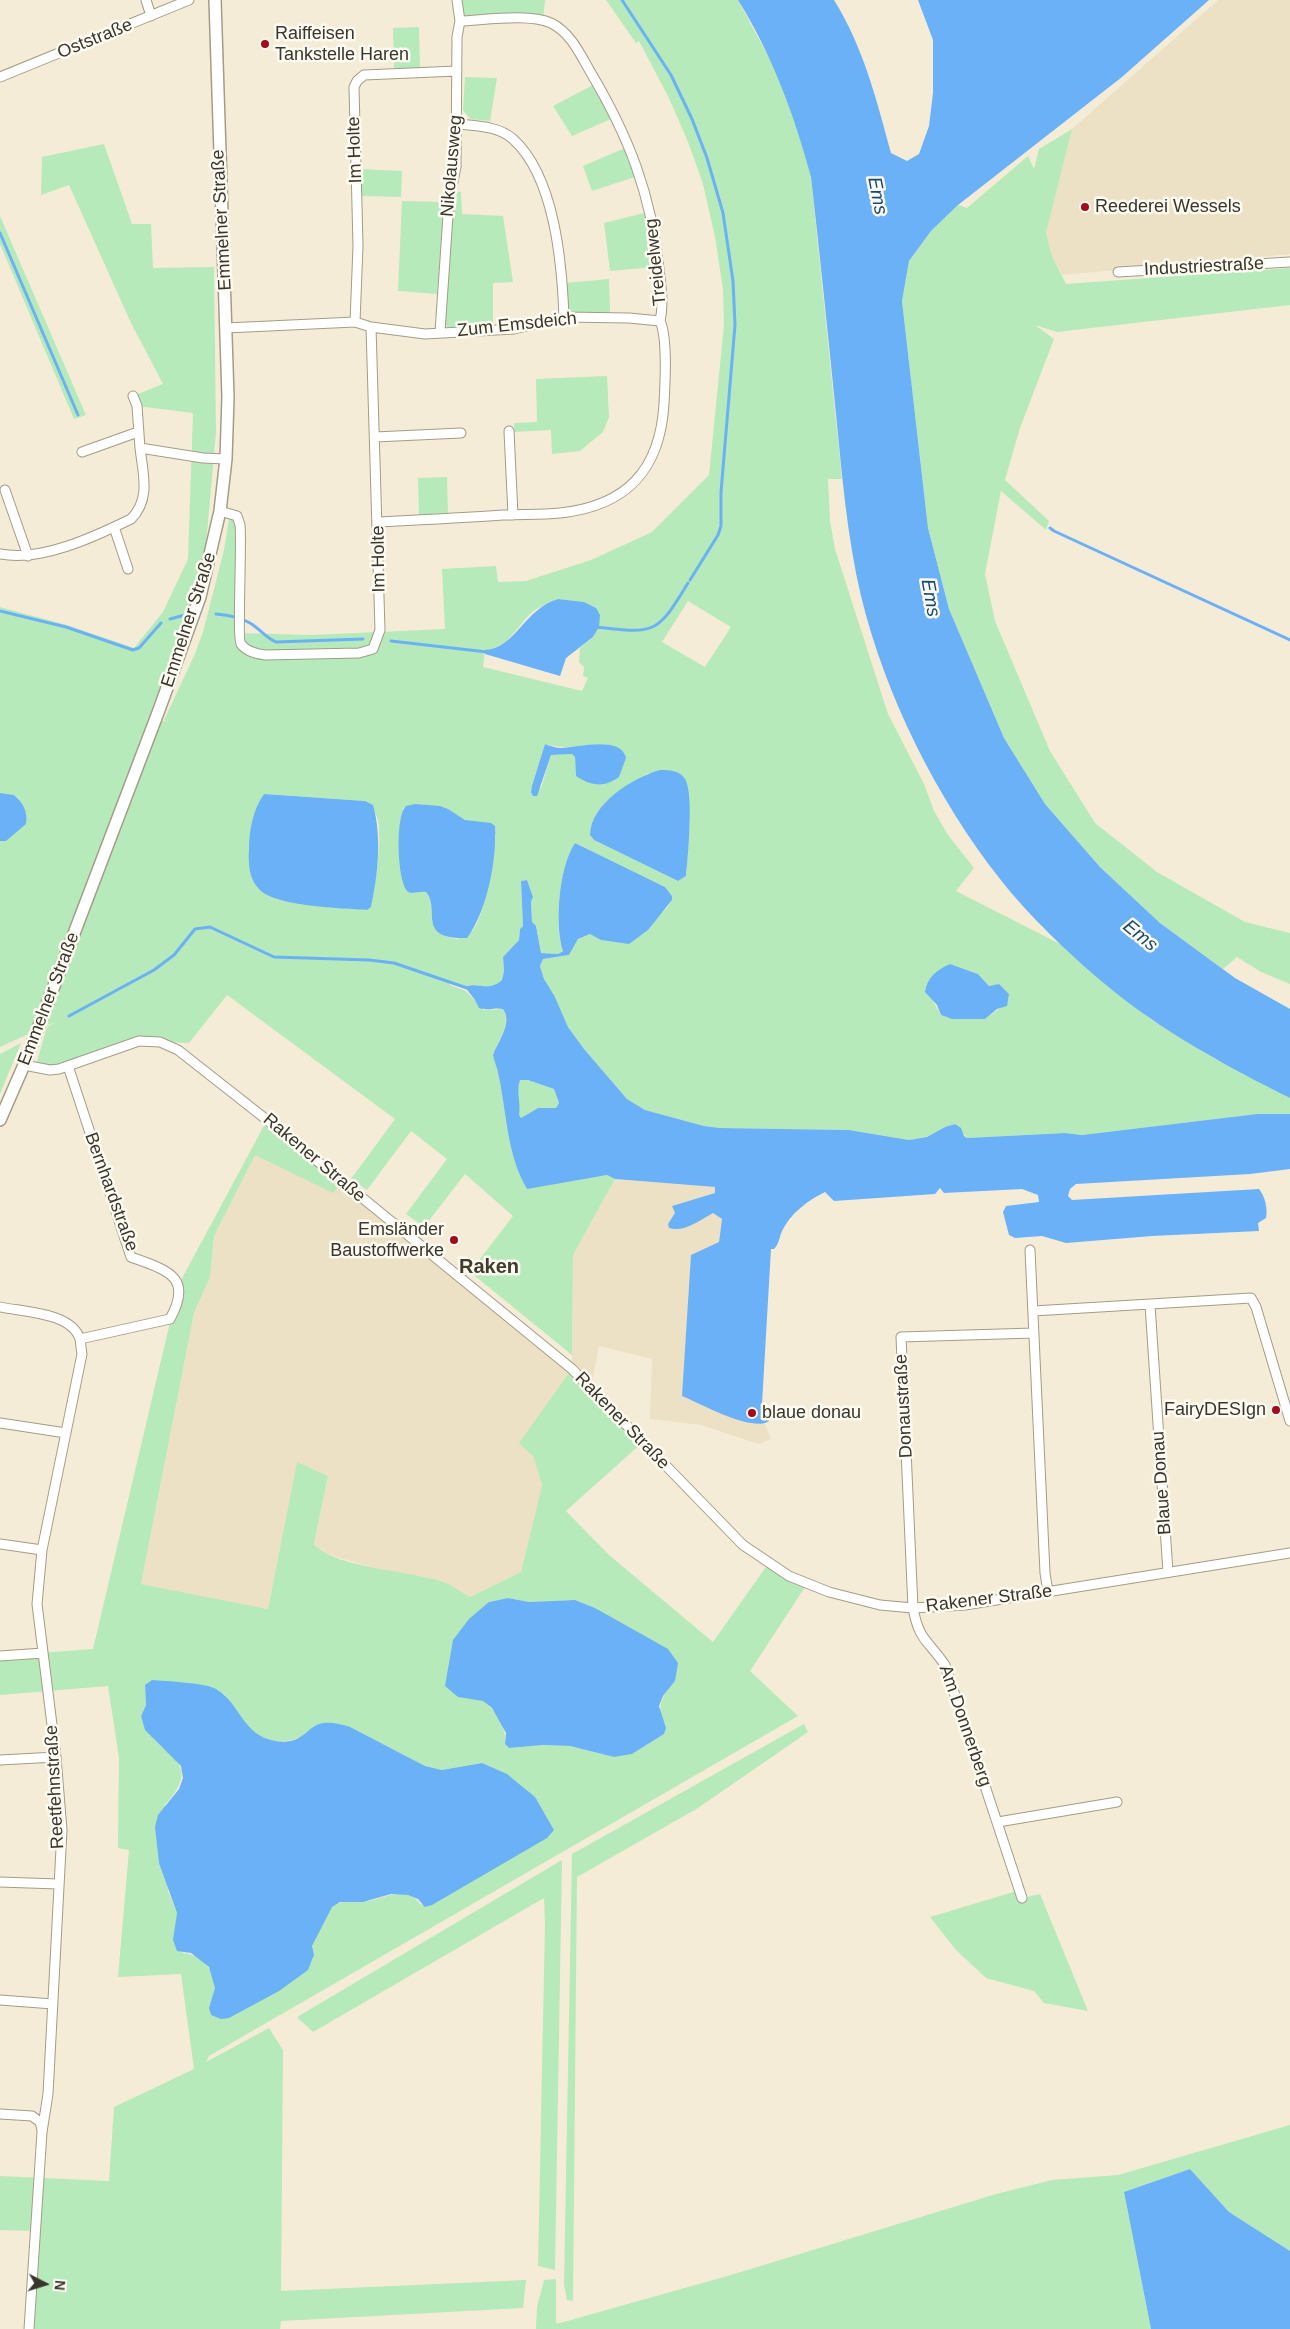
<!DOCTYPE html>
<meta charset="utf-8">
<style>
body{margin:0}
#map{position:relative;width:1290px;height:2329px;overflow:hidden;background:#f5ecd7;font-family:Arial,sans-serif}
canvas{display:block}
.north{position:absolute;left:20px;top:2259px;width:50px;height:50px;-webkit-text-stroke:4px #fdfaf1;paint-order:stroke;rotate:95deg;font-size:14px;font-weight:700;line-height:20px;text-align:center;color:#39362e}
.north::after{content:'';display:block;margin:auto;width:18px;height:22px;background:#39362e;clip-path:polygon(50% 0,100% 100%,50% 72%,0 100%)}
</style>
<div id="map">
<canvas width="1290" height="2329"></canvas>
<div class="north">N</div>
</div>
<script>
const ctx = document.querySelector('canvas').getContext('2d');
ctx.lineJoin = 'round';
function paint(path, color) { ctx.fillStyle = color; ctx.fill(path, 'evenodd'); }
function strokePath(path, color, width, dash) { ctx.strokeStyle = color; ctx.lineWidth = width; ctx.lineCap = dash ? 'butt' : 'round'; ctx.setLineDash(dash || []); ctx.stroke(path); }
function label(font, color, halo, rows, align = 'center') {
  ctx.font = font + ' Arial,sans-serif'; ctx.lineWidth = 5; ctx.setLineDash([]); ctx.textBaseline = 'middle'; ctx.strokeStyle = halo; ctx.fillStyle = color; for (const [text, x, y, turn = 0] of rows) {
    ctx.save(); ctx.translate(x, y); ctx.rotate((+turn || 0) * Math.PI / 180); ctx.textAlign = isNaN(turn) ? turn : align; if (halo) ctx.strokeText(text, 0, 0); ctx.fillText(text, 0, 0); ctx.restore();
  }
}
const built = new Path2D(`
 M1218,0H1290V254L1062,275L1052,256L1046,233L1072,129Z
 M255,1154L333,1192L342,1182L572,1369L573,1255L615,1179L715,1187V1193L672,1206L675,1213L668,1224L690,1226L713,1213L722,1219L719,1242L751,1424H765L771,1439L758,1444L701,1425L650,1419L652,1359L599,1346L591,1387L533,1456L542,1485L521,1572L470,1597L446,1583L378,1569L320,1552L314,1545L328,1476L297,1463L268,1609L141,1584L194,1313L210,1276L214,1236Z`);
const green = new Path2D(`
 M457,0H545L543,20L460,21Z
 M606,0H738L776,71L797,122L811,177L842,479H828L830,521L835,549L888,714L924,784L934,811L948,835L974,868L956,891L1062,945L1106,985L1153,1021L1210,1056L1290,1098V1114H1257L1082,1135L1065,1133L967,1138L955,1124L945,1127L927,1137L909,1140L849,1130L720,1128L704,1126L645,1110L627,1099L584,1049L568,1027L555,997L546,985L540,966L543,959L569,955L578,939L590,934L607,941C625,932 671,918 672,896L665,887L575,843C560,865 553,926 563,950L558,954L541,953L536,926L532,923L531,902L533,897L527,880L521,881L523,926L520,929L519,940L503,957L504,971L502,980C487,993 479,981 465,987L450,983V985L466,991L484,1010L503,1009C512,1023 498,1041 493,1054C494,1061 497,1066 498,1073C507,1112 506,1154 527,1188L607,1175L615,1179L573,1255L572,1355L470,1272L513,1216L465,1174L424,1227L406,1214L447,1159L411,1131L367,1190L351,1179L395,1119L227,995L189,1043L139,1041L68,1066L35,1068L47,1027L57,1021L0,1047V841H6L19,799L14,795L0,793V607L67,625L134,648L163,612L188,559L193,413L137,406L133,396L163,384L131,323L69,185L41,195L42,157L104,144L132,224H151L153,268L214,267L216,432L206,545L194,594L149,718L168,722L164,720L194,656L203,632L224,550L230,513L237,516L235,633L312,635L445,629L442,569L496,566L498,582L526,581L591,560L652,532L709,475L724,325L723,289L715,237L703,184L688,142L669,98L639,41L636,43ZM558,599L584,602L599,627L593,637L580,648L579,662L584,667L583,676L588,678L582,691L483,667L485,650C508,648 515,629 530,614C537,607 550,603 558,599ZM688,601L731,627L705,667L662,642ZM545,744C566,751 589,743 610,745L576,776L575,757L572,754L551,755L541,788L531,792ZM648,773L686,781L690,821L686,876L678,881L594,840L590,835C590,805 626,787 648,773ZM264,794L365,801C369,805 375,811 377,817C383,833 375,889 371,907L367,910L291,902L249,862L252,823ZM415,804L448,809L459,818L473,822L496,835C494,854 485,921 471,932C467,935 461,937 457,939C417,932 441,909 426,892L419,891L403,808ZM950,964L978,974L989,986C997,983 1003,989 1009,994L1003,1006L985,1019L948,1018L941,1015L933,1001Z
 M419,27L420,69L394,70L393,28Z
 M465,77L497,78L490,121L470,119L463,110Z
 M593,85L611,119L572,136L553,106Z
 M1072,129L1046,233L1052,256L1066,284L1290,268V305L1057,332L1035,325L1054,339L1020,428L1005,480L1049,521L1046,530L1001,491L985,574L995,621L1050,751L1095,823L1157,872L1245,922L1290,933V984L1261,972L1237,957L1223,969L1160,923L1100,867L1045,804L1004,738L949,609L928,528L902,301L909,261L931,231L958,205L967,208L1028,156L1034,169L1039,149Z
 M625,148L635,177L592,191L583,166Z
 M360,169L402,171L401,197L361,196Z
 M456,191L461,192L462,214L503,216L513,282L493,283V326L452,329L446,326L444,321L452,204Z
 M402,201L444,202L437,294L398,291Z
 M644,213L655,267L610,271L604,223Z
 M0,216L86,415L74,419L0,244Z
 M609,279L610,313L575,315L568,311L565,283Z
 M607,376L609,417L603,432L580,451L552,454L551,430L514,432V423L537,422L536,379Z
 M447,477L448,515L419,516L418,478Z
 M21,1043L0,1094V1054Z
 M520,1080H528L554,1089L559,1103L556,1108H538L521,1118L518,1115C521,1103 516,1092 520,1080Z
 M267,1120L342,1182L333,1193L255,1155L214,1236L210,1277L194,1313L141,1584L268,1609L297,1462L328,1476L314,1544C332,1568 416,1571 446,1583C454,1586 462,1593 470,1597L521,1572L542,1485L533,1456L519,1443L572,1369L643,1442L566,1511L609,1555L713,1642L768,1564L807,1584L750,1671L798,1716L209,2056L206,2062L269,2028L283,2050L281,2291L526,2280L523,2308L281,2321L280,2329H29L36,2231L0,2230V2176L109,2181L114,2107L194,2069L181,1974L118,1977L129,1850L118,1848L119,1758L108,1686L0,1695V1656L93,1649L179,1284ZM508,1598L529,1602L575,1600L595,1608L626,1626L675,1681C665,1693 657,1702 662,1718C664,1725 666,1727 664,1734L632,1754L614,1757L570,1746L543,1745L509,1748L505,1744C507,1727 496,1711 483,1701L489,1602ZM145,1685L224,1694C232,1705 241,1723 252,1732C272,1746 296,1744 313,1728L386,1746L425,1766L442,1770L482,1763L421,1905C407,1884 385,1898 368,1901C356,1902 339,1899 331,1908C326,1914 313,1940 312,1947C312,1952 314,1956 312,1962L211,2015C208,2004 215,1999 215,1988C216,1971 200,1954 183,1953L176,1924L177,1913L168,1891L165,1805C209,1756 154,1760 141,1716L146,1705Z
 M804,1724L808,1732L698,1808L577,1877L573,2301L567,2300L564,2284L572,1854Z
 M562,1860L555,2270L538,2266L545,1924L544,1898L313,2032L297,2017Z
 M1020,1890L1022,1898L1040,1894L1088,2011L1044,2003L1034,1991L986,1978L956,1950L930,1917Z
 M1290,2125V2251L1229,2212L1190,2169L1124,2192L1151,2329H536L537,2307L544,2280L556,2279V2323H560L731,2275L996,2194L1052,2180L1118,2175Z`);
const water = new Path2D(`
 M738,0H834C863,46 877,101 891,153L907,161L919,154L929,126L933,93V40L918,0H1209L1122,77L958,205L931,231L909,261L902,301L928,528L949,609L1004,738L1045,804L1100,867L1160,923L1235,978L1290,1009V1098C1226,1066 1161,1031 1106,985C1070,955 1028,915 1000,879C937,799 885,695 861,596C847,536 842,475 836,414C828,335 820,256 811,177C794,114 772,55 738,0Z
 M558,599L584,602L596,608L600,615L599,627L593,637L566,658L560,676L485,654V650C516,648 524,609 558,599Z
 M545,744C550,746 556,748 561,748C576,748 621,735 626,758L619,777C604,788 591,786 576,776L575,757L572,754L551,755L537,796H533L531,792L532,786Z
 M660,770C670,770 679,770 685,779C694,792 688,858 686,876L678,881L594,840L590,835C590,804 634,777 660,770Z
 M0,793L14,795C23,803 28,811 26,824L6,841H0Z
 M264,794L365,801L373,805C382,836 378,875 371,907L367,910C343,908 275,907 259,889C249,879 248,863 249,849C249,831 253,809 264,794Z
 M415,804L440,806L448,809L465,820L491,823L495,826C497,859 487,912 467,938C415,940 441,909 426,892C420,891 411,895 407,891C397,879 395,816 406,806Z
 M575,843L665,887L672,896V900L648,930L629,944L601,940L590,934L578,939L569,955L543,959L540,966L544,979L555,997L568,1027L584,1049L627,1099L645,1110L704,1126L720,1128L849,1130L909,1140L927,1137L945,1127L955,1124L961,1128L964,1136L967,1138L1065,1133L1082,1135L1257,1114H1290V1169L1250,1174L1076,1184L1070,1189L1068,1196L1072,1200L1259,1189C1265,1196 1268,1209 1266,1218L1258,1223L1259,1231L1152,1236L1066,1243L1042,1236L1015,1238L1009,1235L1003,1212L1006,1206L1039,1202L1038,1195L1022,1189L944,1193L940,1188L935,1194L834,1201L825,1192C807,1201 791,1213 782,1231C779,1238 779,1244 774,1249H771L762,1404L769,1409V1421C753,1433 699,1403 682,1396L691,1255L719,1242L722,1219L713,1213C700,1220 684,1233 669,1228L668,1224L675,1213L672,1206L715,1193V1187L615,1179L607,1175L527,1189C506,1154 507,1112 498,1073C497,1067 494,1061 493,1055C498,1041 513,1023 503,1009C495,1007 487,1011 479,1008L475,1000L465,987C479,981 487,993 502,980L504,971L503,957L519,940L520,929L523,926L521,881L527,880L533,897L531,902L532,922L536,926L541,953L558,954L563,951C554,925 559,866 575,843ZM520,1080H528L554,1089L559,1103L556,1108H538L521,1118L519,1115C521,1103 516,1092 520,1080Z
 M950,964L978,974L989,986L999,984L1009,994L1007,1006L997,1009L985,1019H952L941,1015L937,1005L925,992C927,977 937,970 950,964Z
 M508,1598L529,1602L575,1600L595,1608L668,1649L678,1663L675,1681L663,1696L659,1706L666,1728L664,1734L632,1754L614,1757L570,1746L543,1745L509,1748L505,1744L506,1733L492,1708L483,1701L458,1697L445,1686L453,1640L469,1619L489,1602Z
 M152,1680C166,1681 207,1683 216,1689C241,1704 242,1735 275,1741C303,1746 306,1726 323,1723C332,1722 341,1724 350,1727L425,1766L442,1770L482,1763L507,1774L535,1797L554,1830L547,1838L432,1905L425,1907L418,1899L408,1895L391,1894L363,1902H340L332,1907L312,1946L314,1955L308,1970L279,1991L229,2018L221,2019L211,2015L209,2008L215,1988L209,1967L191,1953L177,1951L173,1940L177,1913L159,1863L155,1827L158,1815L179,1789L183,1778L181,1766L145,1730L141,1716L146,1705L145,1685Z
 M1190,2169L1229,2212L1290,2251V2329H1151L1124,2192Z`);
const stream = new Path2D(`
 M622,0L671,75L692,119L707,158L723,213L733,281L735,325L721,492V526L718,535L690,580
 M0,233L78,415
 M1050,528L1054,531L1290,640
 M0,611L66,627L133,650L139,648L161,623
 M216,614C228,615 240,617 250,623C260,629 265,637 276,642L363,639
 M170,619L185,615
 M596,627C656,634 657,634 688,583
 M391,641L487,652
 M69,1016L154,970L174,955L195,929L210,927L274,957L369,960L394,963L467,988`);
const minor = new Path2D(`
 M146,0L151,16
 M0,77L189,0
 M458,124C477,126 498,126 513,139C555,177 562,264 564,317
 M1118,272L1290,262
 M355,322L358,246L354,87L357,81L364,75L457,71
 M226,328L355,322L371,327L425,334L514,329L564,317L629,318L660,321
 M440,332L449,201L456,167L457,37L460,21L457,0
 M133,396L137,406L140,448
 M509,431L513,515
 M375,437L461,433
 M82,452L138,432
 M5,490L28,556
 M220,511L237,516L240,525C242,542 237,639 241,644C246,651 257,654 265,655L359,653L373,649L380,630L371,327
 M378,522C419,520 461,518 503,515C522,514 541,515 560,513C627,506 660,470 664,404C665,385 668,338 660,321C664,304 661,286 659,269C651,194 629,137 591,73C580,54 571,33 551,23C529,13 485,20 460,21
 M114,527L128,569
 M0,554C41,562 94,537 131,519C151,499 143,474 140,448L203,458L226,459
 M24,1065L50,1070L59,1069L139,1041L160,1042L178,1050L267,1120L572,1369L743,1545L789,1576L829,1592L880,1605L913,1608L965,1605L1290,1553
 M68,1066L131,1257C166,1270 194,1276 170,1319L80,1339
 M1030,1250L1045,1573L1048,1592
 M1150,1305L1168,1572
 M0,1307C23,1312 71,1312 80,1339C81,1344 81,1350 82,1354L42,1550L37,1604L56,1757L62,1830L48,2094L42,2132L29,2329
 M1033,1311L1251,1298L1256,1307L1290,1421
 M0,1423L66,1433
 M0,1544L42,1550
 M0,1656L43,1653
 M0,1760L56,1757
 M998,1822L1117,1802
 M0,1882L58,1884
 M1022,1898L945,1665C928,1640 919,1641 913,1608L901,1337L1034,1333
 M0,2000L53,2004
 M0,2114L32,2116L40,2122L42,2130`);
const tertiary = new Path2D(`
 M0,1120L24,1065L159,710L200,597L220,511L226,459L228,397L215,0`);
const markers = [
 [265,44,5,"#a4091c"],
 [1085,207,5,"#a4091c"],
 [454,1240,5,"#a4091c"],
 [1276,1410,5,"#a4091c"],
 [752,1413,5,"#a4091c"]
];
const poiNames = [
 ["Raiffeisen",275,34],
 ["Tankstelle Haren",275,55],
 ["Reederei Wessels",1095,207],
 ["Emsländer",444,1230,"right"],
 ["Baustoffwerke",444,1251,"right"],
 ["FairyDESIgn",1266,1410,"right"],
 ["blaue donau",762,1413]
];
const streetNames = [
 ["Oststraße",95,39,-22],
 ["Im Holte",355,150,-92],
 ["Nikolausweg",452,166,-85],
 ["Emmelner Straße",222,220,-93],
 ["Treidelweg",656,262,-96],
 ["Industriestraße",1204,267,-3],
 ["Zum Emsdeich",517,325,-6],
 ["Im Holte",379,559,-91],
 ["Emmelner Straße",189,620,-72],
 ["Emmelner Straße",49,999,-69],
 ["Rakener Straße",314,1158,40],
 ["Bernhardstraße",111,1192,70],
 ["Donaustraße",904,1406,-93],
 ["Rakener Straße",622,1421,46],
 ["Blaue Donau",1162,1483,-94],
 ["Rakener Straße",989,1599,-7],
 ["Am Donnerberg",965,1726,71],
 ["Reetfehnstraße",55,1787,-93]
];
const waterNames = [
 ["Ems",877,196,79],
 ["Ems",930,598,80],
 ["Ems",1140,936,39]
];
const quarterNames = [
 ["Raken",489,1267]
];
paint(built, '#ece1c5');
paint(green, '#b6eaba');
paint(water, '#6bb1f8');
strokePath(stream, '#6bb1f8', 3);
strokePath(minor, '#a49c88', 11);
strokePath(tertiary, '#a49c88', 14);
strokePath(minor, '#fff', 9);
strokePath(tertiary, '#fff', 11);
for (const [x, y, r, color] of markers) { const dot = new Path2D(); dot.arc(x, y, r, 0, 2 * Math.PI); ctx.fillStyle = color; ctx.fill(dot); strokePath(dot, '#fdfaf1', 2); }
label('18px', '#39362e', '#fdfaf1', poiNames, 'left');
label('18px', '#39362e', '#fdfaf1', streetNames);
label('italic 19px', '#184876', '#fdfaf1', waterNames);
label('bold 20px', '#433c2b', '#fdfaf1', quarterNames);
</script>
